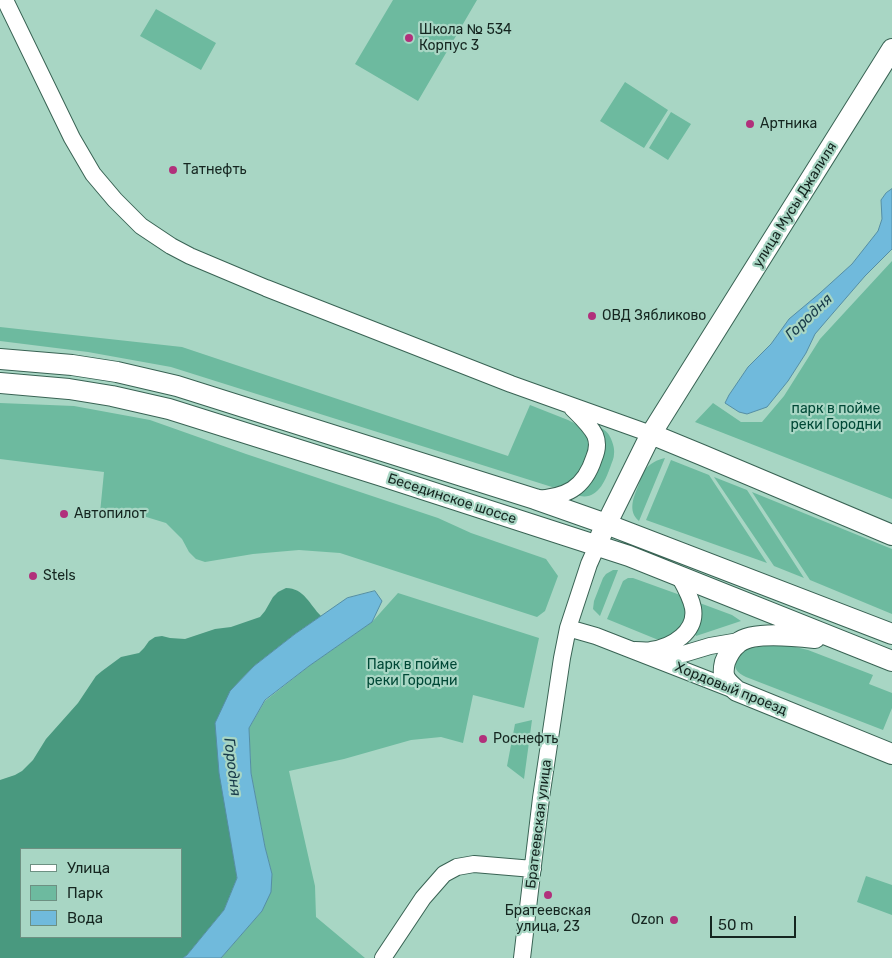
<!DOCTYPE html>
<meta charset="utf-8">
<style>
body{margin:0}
#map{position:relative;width:892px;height:958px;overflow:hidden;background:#a8d6c4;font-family:Rubik,sans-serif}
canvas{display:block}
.legend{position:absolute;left:20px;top:848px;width:162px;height:90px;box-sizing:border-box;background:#a8d6c4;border:1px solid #6d9082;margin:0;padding:6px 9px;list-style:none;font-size:15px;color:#152620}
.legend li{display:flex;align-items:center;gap:10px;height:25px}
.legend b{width:25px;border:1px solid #6d9082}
.scale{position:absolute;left:710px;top:916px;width:86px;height:22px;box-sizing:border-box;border:2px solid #152620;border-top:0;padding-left:6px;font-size:15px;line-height:18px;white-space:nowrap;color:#152620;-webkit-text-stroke:4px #a8d6c4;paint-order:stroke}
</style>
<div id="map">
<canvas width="892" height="958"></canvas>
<ul class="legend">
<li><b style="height:6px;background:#fff"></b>Улица</li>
<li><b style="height:14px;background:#6dba9f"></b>Парк</li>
<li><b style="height:14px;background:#70badc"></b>Вода</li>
</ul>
<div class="scale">50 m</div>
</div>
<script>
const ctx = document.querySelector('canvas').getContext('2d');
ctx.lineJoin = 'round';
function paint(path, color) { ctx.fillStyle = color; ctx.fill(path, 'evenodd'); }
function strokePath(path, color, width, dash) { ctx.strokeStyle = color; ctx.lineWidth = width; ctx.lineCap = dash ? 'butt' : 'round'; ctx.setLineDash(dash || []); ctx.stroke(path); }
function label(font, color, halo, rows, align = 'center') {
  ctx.font = font + ' Rubik,sans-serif'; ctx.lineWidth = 4.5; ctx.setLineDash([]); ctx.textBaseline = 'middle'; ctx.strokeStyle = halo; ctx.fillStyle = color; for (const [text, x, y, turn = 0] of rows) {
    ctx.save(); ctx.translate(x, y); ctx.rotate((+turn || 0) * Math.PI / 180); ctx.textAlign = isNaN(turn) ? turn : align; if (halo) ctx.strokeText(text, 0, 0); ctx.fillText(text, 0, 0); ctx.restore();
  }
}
const green = new Path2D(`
 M393,0H477L418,101L355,64Z
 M156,9L216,43L201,70L140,36Z
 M625,82L668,110L644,148L600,121Z
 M671,112L691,124L668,160L649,148Z
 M892,261V499L695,422L713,403L741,422H762L784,396L820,339Z
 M0,327L182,347L508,456L530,405L568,420L580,426L586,431L591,444L587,465L567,486L552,487L171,367L88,352L0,341Z
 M0,403L74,406L150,420L246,454L438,518L471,533L546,559L558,576L545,611L537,617L340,553L299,550L253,554L205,562L196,559L189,552L182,539L166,523L143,516L100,513L104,472L0,459Z
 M596,425C601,428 606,430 609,435C612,440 615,448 614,454C614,458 612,462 611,465C605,482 597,502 576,495Z
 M665,458L639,521C627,511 634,496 639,484C640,480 642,474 645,470C650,463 657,460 665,458Z
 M671,460L709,475L767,563L646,520Z
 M714,477L747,490L804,578L774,566Z
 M752,492L892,549V614L810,580Z
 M613,570H618L600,616L593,609L594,601L603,578L606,574Z
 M628,578H633L683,596L688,613L679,630L664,639H656L607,619L623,581Z
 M398,593L539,638L524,708L473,695L463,743L441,737L411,740L344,759L289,771L315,886L316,917L365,958H221L262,911L272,874L265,847L251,773L249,728L265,701L309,666L372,622Z
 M697,602L732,615L741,621L696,636L694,632Z
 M765,646H791L808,650L873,675L869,684L892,693V708L883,730L746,677C742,675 738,673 736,669C733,662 741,652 748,649C753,647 759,647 765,646Z
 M532,720L524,779L507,766L515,724Z
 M866,876L892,885V915L857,902Z`);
const forest = new Path2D(`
 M286,588C304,588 310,605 321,616L295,634L254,666L230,691V834L237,878L224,910L187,955L183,958H0V780L15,775L22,771L33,760L46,739L78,703L96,676L102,671L121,657L139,653L144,648L149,641L155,637L162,636L170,638L185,639L215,629L231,627L260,617L265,611L273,597L278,592ZM21,849H181V937H21Z`);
const water = new Path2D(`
 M892,189V249L865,276L827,320L815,334L806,353L788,381L767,407L747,414L739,412L725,403L729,395L748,367L771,344L789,319L820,293L852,264L878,231L882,219L881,200L886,193Z
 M375,591L382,601L372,622L309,666L265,700L249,728L251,773L265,847L272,874L271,892L262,911L221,958H183L187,955L224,910L237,878L219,773L215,723L230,691L254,666L295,634L347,598Z`);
const minor = new Path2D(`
 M5,0L72,138L93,174L115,200L141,226L171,246L190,256L266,288L511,384L651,434
 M535,499C566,497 584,489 594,458C597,451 598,442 595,435C590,425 580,416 572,408
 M568,628L596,636L737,691
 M635,650C641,650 646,651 651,650C672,647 697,632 693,608C691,597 684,585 679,576
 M660,661L710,646L739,641
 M383,958L423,898L444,874L457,867L474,864L533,869
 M522,958L541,798L562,658L568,628L589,564L597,546`);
const major = new Path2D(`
 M0,359L72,365L117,372L177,386L535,499L606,524L892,634
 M0,383L69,389L112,396L169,409L382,476L629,556L892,661
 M651,434L702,455L892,535
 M601,535L651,434L892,49
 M815,638C797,636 752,631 738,643C731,648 728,654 725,662C721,678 726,681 737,691L892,754`);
const markers = [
 [409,38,5,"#b1307b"],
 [750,124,5,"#b1307b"],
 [173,170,5,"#b1307b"],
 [592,316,5,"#b1307b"],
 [64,514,5,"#b1307b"],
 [33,576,5,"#b1307b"],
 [483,739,5,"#b1307b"],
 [548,895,5,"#b1307b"],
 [674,920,5,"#b1307b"]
];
const poiNames = [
 ["Школа № 534",419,30],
 ["Корпус 3",419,46],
 ["Артника",760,124],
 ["Татнефть",183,170],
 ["ОВД Зябликово",602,316],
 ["Автопилот",74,514],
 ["Stels",43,576],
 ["Роснефть",493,739],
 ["Братеевская",548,911,"center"],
 ["улица, 23",548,927,"center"],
 ["Ozon",664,920,"right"]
];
const streetNames = [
 ["улица Мусы Джалиля",795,205,-58],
 ["Бесединское шоссе",452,499,18],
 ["Хордовый проезд",731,689,22],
 ["Братеевская улица",539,824,-83]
];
const parkNames = [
 ["парк в пойме",836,409],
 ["реки Городни",836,425],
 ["Парк в пойме",412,665],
 ["реки Городни",412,681]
];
const waterNames = [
 ["Городня",809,317,-44],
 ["Городня",232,767,83]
];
paint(green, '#6dba9f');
paint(forest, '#49997f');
paint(water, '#70badc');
strokePath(water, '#558ea4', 1);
strokePath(minor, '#396354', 18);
strokePath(major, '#396354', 22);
strokePath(minor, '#fff', 16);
strokePath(major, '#fff', 20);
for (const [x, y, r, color] of markers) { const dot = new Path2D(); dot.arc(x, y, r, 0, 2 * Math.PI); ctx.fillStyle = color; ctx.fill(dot); strokePath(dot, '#a8d6c4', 2); }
label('14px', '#152620', '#a8d6c4', poiNames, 'left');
label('14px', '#152620', '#a8d6c4', streetNames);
label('14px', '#004836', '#a8d6c4', parkNames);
label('italic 15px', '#193b4a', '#a8d6c4', waterNames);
</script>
